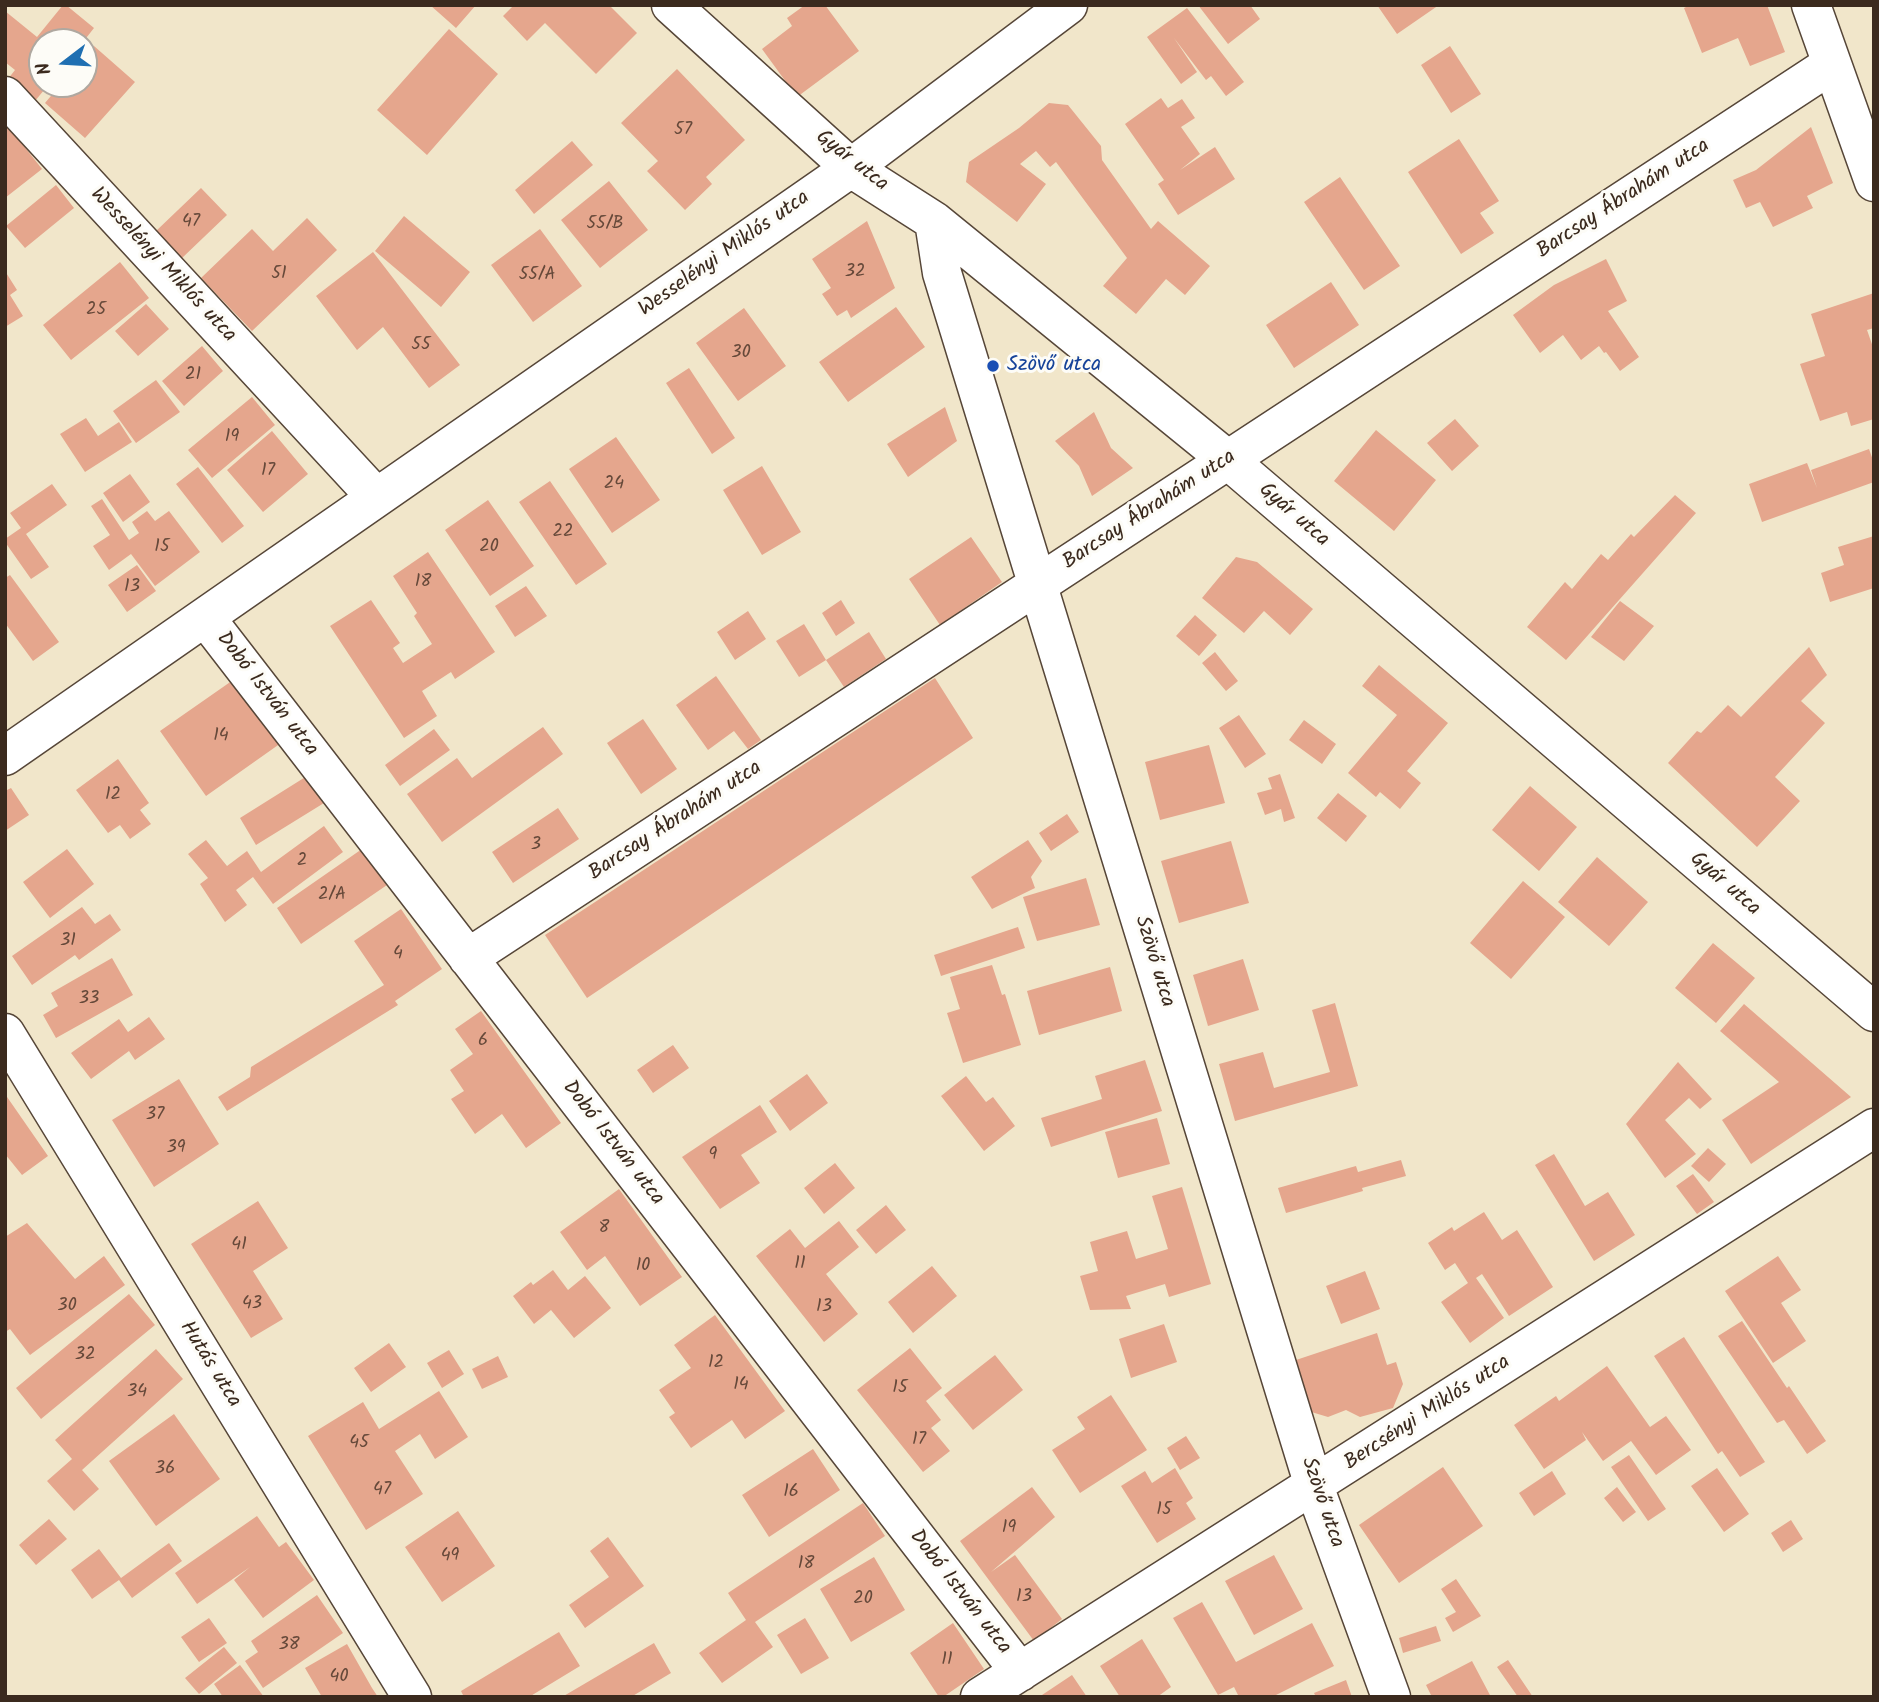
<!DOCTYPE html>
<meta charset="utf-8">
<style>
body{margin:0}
#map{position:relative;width:1879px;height:1702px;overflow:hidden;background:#f1e6ca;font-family:Kalam,sans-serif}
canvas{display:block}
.frame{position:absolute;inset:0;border:7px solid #3b2a1e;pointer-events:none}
.north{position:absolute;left:28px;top:28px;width:70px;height:70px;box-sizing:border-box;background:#fdfcf7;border:2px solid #afa8a0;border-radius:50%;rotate:253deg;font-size:19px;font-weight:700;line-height:28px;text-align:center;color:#3b2a1e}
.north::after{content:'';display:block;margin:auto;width:24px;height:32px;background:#1f6fb2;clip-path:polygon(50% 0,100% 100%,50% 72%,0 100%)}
</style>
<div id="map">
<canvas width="1879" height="1702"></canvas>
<div class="frame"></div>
<div class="north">N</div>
</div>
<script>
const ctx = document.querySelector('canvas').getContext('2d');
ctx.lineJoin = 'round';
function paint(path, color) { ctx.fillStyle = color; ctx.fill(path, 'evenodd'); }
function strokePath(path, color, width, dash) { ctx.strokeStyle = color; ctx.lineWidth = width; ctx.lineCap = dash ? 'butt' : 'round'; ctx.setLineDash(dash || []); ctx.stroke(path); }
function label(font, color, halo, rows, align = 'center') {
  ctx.font = font + ' Kalam,sans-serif'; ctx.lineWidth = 6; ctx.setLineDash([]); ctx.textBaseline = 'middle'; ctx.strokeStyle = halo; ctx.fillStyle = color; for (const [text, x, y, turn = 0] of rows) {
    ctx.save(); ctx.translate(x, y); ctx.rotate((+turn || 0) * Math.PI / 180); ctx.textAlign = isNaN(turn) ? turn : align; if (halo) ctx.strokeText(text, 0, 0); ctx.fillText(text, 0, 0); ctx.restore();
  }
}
const building = new Path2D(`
 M63,5H66L94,28L83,42H42V84H49L35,101L8,79L15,70L5,62V11L37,37Z
 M430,5H476L456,28Z
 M514,5H609L637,33L596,74L545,23L527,41L503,16Z
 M805,5H825L859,51L797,97L762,49L792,26L787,18Z
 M1198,5H1250L1260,19L1228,44Z
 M1377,5H1439L1397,34Z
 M1690,5H1767L1785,52L1750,66L1738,38L1702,53L1684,8Z
 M1187,8L1244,82L1226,96L1211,76L1206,80L1174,38L1197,72L1181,84L1147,37Z
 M449,29L498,74L427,155L377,110Z
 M94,46L135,82L85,138L45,103L61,84H84V58Z
 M1450,46L1481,94L1451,113L1421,65Z
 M677,69L745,140L706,177L712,184L685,210L647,171L658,161L621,123Z
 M1161,98L1168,108L1182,99L1195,118L1181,127L1200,154L1180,170L1215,147L1235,179L1178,215L1158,184L1164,180L1125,124Z
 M1049,103L1068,105L1101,146L1102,160L1151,229L1158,221L1210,266L1185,295L1166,279L1136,314L1103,286L1127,258L1056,162L1050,167L1036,151L1020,164L1046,184L1017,222L966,182L969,162L1019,128Z
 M5,122L42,169L5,198Z
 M1811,127L1833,183L1807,196L1813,208L1773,227L1760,202L1746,208L1733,180L1756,170Z
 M1459,139L1499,201L1480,213L1494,233L1461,254L1408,172Z
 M572,141L593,165L534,214L515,190Z
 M1340,177L1400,266L1364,290L1304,202Z
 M609,181L648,230L600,268L561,220Z
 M56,185L74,208L25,248L6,226Z
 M201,188L227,215L181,259L155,232Z
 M404,216L470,272L441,307L375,251Z
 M307,218L337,250L252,331L201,278L252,229L273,251Z
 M867,221L895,288L851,318L847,310L837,316L822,294L831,288L812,259Z
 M540,229L582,286L533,322L491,265Z
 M373,252L460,365L429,388L383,327L357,350L316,296Z
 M1606,259L1627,301L1608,311L1639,357L1620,371L1606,352L1604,353L1599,346L1581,360L1563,335L1540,353L1513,315L1554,285Z
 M120,262L149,298L71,360L43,325Z
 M5,271L17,290L10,295L23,316L5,327Z
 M1331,282L1359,325L1294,368L1266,325Z
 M1874,293V328L1867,330L1874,350V419L1851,426L1847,412L1820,421L1800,364L1825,356L1811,314Z
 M146,304L169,329L138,356L115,331Z
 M896,307L925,347L848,402L819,362Z
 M744,308L786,366L738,401L696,343Z
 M202,346L223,371L184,406L162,381Z
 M689,368L735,438L712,454L666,383Z
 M156,380L180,412L136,443L113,411Z
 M252,397L275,425L212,478L188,450Z
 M945,407L957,441L908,477L887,444Z
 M1094,412L1111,448L1133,468L1092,496L1079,466L1055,441Z
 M86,418L98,436L119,422L132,442L85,472L60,434Z
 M1455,419L1479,446L1452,471L1427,443Z
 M1376,430L1436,480L1394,531L1334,481Z
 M272,431L308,474L263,512L227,470Z
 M616,437L660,500L612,533L569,469Z
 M1869,449L1874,463V482L1762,522L1749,484L1807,463L1817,488L1811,470Z
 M762,466L801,532L762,555L723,490Z
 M198,467L244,526L222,543L176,484Z
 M130,474L150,502L123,522L103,493Z
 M550,481L607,564L576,585L519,502Z
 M52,484L67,505L26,534L49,567L31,579L5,542V539L21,528L10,513Z
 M1675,495L1696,513L1566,660L1527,627L1565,582L1572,589L1601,554L1608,560L1631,534L1634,537Z
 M102,499L129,540L139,533L132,522L147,511L155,521L169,511L200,552L155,586L131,554L109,570L93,546L110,535L91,506Z
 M488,500L534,566L490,596L445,530Z
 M1874,536V588L1830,602L1821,573L1844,565L1838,547Z
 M971,537L1002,582L940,625L909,579Z
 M428,552L495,652L455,679L451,672L422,691L437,716L404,738L330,626L371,600L400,643L393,648L403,663L432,644L414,616L417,613L393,576Z
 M1236,557L1257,562L1313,609L1290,635L1264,611L1244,633L1202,598Z
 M137,565L156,591L127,612L108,585Z
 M10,575L59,642L33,661L5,623V578Z
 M526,586L547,616L515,637L495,606Z
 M841,600L855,623L836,636L822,613Z
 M1620,601L1654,626L1624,661L1591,637Z
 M748,611L766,639L735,660L717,632Z
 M1195,615L1217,635L1199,656L1176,636Z
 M804,624L826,660L869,632L886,659L844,687L826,660L799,677L776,641Z
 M1809,647L1827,675L1801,701L1825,723L1775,777L1800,801L1757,847L1668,763L1697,731L1701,733L1728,705L1741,717Z
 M1215,652L1238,681L1226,691L1202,663Z
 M1379,665L1448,723L1407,771L1421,783L1400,809L1380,792L1376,797L1348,773L1397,715L1362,686Z
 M716,676L761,740L748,749L734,731L708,750L676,705Z
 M236,678L281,743L206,796L160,731Z
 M935,678L973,738L587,998L545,935Z
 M1239,715L1266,754L1245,768L1219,728Z
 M643,719L677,769L641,794L607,743Z
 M1304,720L1336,744L1322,764L1289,740Z
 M543,727L563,754L442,842L407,794L457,758L472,778Z
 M434,729L450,750L400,786L385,765Z
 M1209,745L1225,803L1160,820L1145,762Z
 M118,759L149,803L140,810L151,824L130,839L120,825L108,833L76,790Z
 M1280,774L1295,818L1284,822L1281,809L1265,815L1257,793L1272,789L1268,778Z
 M307,776L324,803L256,845L240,818Z
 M1530,786L1577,827L1539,871L1492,830Z
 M11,788L29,815L5,831V791Z
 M1338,793L1367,816L1346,842L1317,818Z
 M558,808L579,839L513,883L492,852Z
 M1067,814L1079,832L1051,851L1039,833Z
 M324,826L343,852L273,904L253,877L236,890L247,905L225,922L200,884L208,878L188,854L206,840L227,866L247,851L261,872Z
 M1028,840L1042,861L1031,877L1035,888L992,909L971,877Z
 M1231,841L1249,903L1179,923L1161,861Z
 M67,849L94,884L50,918L23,882Z
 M362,849L387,885L301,944L277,908Z
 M1597,857L1648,902L1609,946L1558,902Z
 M1086,878L1100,925L1037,941L1023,897Z
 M1523,881L1565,917L1511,979L1470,943Z
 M82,907L95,924L110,914L121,930L79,960L75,955L32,985L12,956Z
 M401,909L442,969L395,1001L398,1005L227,1111L218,1097L250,1077L251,1067L384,985L354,941Z
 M1018,927L1025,948L941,976L934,955Z
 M1713,943L1755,978L1716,1023L1675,988Z
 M112,958L133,995L56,1038L43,1015L58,1006L51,993Z
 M1243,959L1259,1010L1208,1026L1193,975Z
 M992,965L1002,995L1005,994L1021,1045L963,1063L947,1013L960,1009L950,977Z
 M1110,967L1122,1011L1039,1035L1027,991Z
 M1335,1003L1358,1086L1235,1121L1219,1064L1263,1052L1274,1088L1330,1072L1312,1010Z
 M1744,1004L1851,1097L1751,1164L1722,1120L1779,1082L1720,1031Z
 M481,1011L561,1123L526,1148L502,1114L475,1134L451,1099L464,1091L450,1070L473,1054L455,1029Z
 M149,1017L165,1039L135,1060L129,1051L91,1079L71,1053L119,1019L128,1032Z
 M673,1045L689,1068L653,1093L637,1070Z
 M1145,1060L1162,1111L1051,1147L1041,1118L1102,1099L1095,1076Z
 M1678,1062L1712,1099L1700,1109L1689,1098L1665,1120L1696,1154L1665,1178L1626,1124Z
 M807,1074L828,1103L790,1131L769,1101Z
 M966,1076L986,1102L993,1097L1015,1126L984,1151L941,1096Z
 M179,1079L219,1144L154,1187L112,1120Z
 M5,1094L48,1156L22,1175L5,1154Z
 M760,1105L777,1132L741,1155L760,1183L720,1209L682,1157Z
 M1157,1118L1170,1164L1118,1178L1105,1132Z
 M1708,1148L1726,1164L1709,1182L1691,1166Z
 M1554,1154L1585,1206L1608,1192L1635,1235L1594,1261L1535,1165Z
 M1401,1160L1406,1176L1362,1188L1363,1191L1286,1213L1278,1188L1356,1166L1358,1172Z
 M835,1163L855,1188L824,1214L804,1188Z
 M1693,1174L1714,1202L1697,1214L1676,1186Z
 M1182,1187L1211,1284L1169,1297L1165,1284L1126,1296L1131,1309L1090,1310L1080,1276L1098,1271L1090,1242L1127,1231L1136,1259L1168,1249L1152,1196Z
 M619,1189L682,1277L640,1306L605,1256L587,1270L560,1232Z
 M258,1201L288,1248L253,1271L283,1319L251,1338L191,1244Z
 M886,1205L906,1230L876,1254L856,1230Z
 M1484,1212L1502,1240L1517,1230L1553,1287L1509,1316L1482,1274L1476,1278L1504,1318L1470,1343L1441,1302L1468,1283L1455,1263L1445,1270L1428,1243L1452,1227L1454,1231Z
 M839,1221L859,1247L826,1274L858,1314L824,1342L756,1256L790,1229L805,1248Z
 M27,1223L75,1279L104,1256L125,1285L30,1355L10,1329L5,1332V1237Z
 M1778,1256L1801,1290L1781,1303L1806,1341L1773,1363L1725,1291Z
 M932,1266L957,1296L913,1333L888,1302Z
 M553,1270L568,1290L585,1276L611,1308L574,1338L551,1310L534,1324L513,1296L531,1282L533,1285Z
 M1365,1271L1380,1309L1341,1324L1326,1286Z
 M129,1294L155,1325L41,1419L16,1388Z
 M715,1315L785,1411L745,1439L732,1420L691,1448L669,1417L675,1413L659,1390L691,1368L674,1345Z
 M1742,1321L1787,1388L1789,1386L1826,1441L1807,1454L1784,1420L1777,1423L1718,1336Z
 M1164,1324L1177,1362L1131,1378L1119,1339Z
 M1377,1333L1387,1365L1396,1362L1403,1384L1393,1408L1360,1417L1346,1410L1328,1417L1308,1411L1293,1361Z
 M1684,1337L1765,1462L1740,1477L1722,1451L1718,1454L1654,1356Z
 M389,1343L406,1367L371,1392L354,1368Z
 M910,1348L942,1388L926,1401L941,1420L931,1428L950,1451L923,1472L857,1390Z
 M156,1349L183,1379L82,1470L99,1489L74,1511L47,1481L72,1459L55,1440Z
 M449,1350L464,1374L442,1388L427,1363Z
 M995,1355L1023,1390L973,1430L944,1395Z
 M498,1356L508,1377L482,1389L472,1369Z
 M1607,1366L1650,1427L1666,1416L1691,1450L1656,1475L1631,1441L1603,1461L1582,1432L1586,1440L1544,1469L1514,1425L1556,1396L1559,1401Z
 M439,1391L468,1437L435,1459L420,1434L395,1451L423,1494L366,1530L308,1436L363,1402L379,1429Z
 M1111,1395L1147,1450L1080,1493L1052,1450L1085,1429L1077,1417Z
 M174,1414L220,1479L156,1526L109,1461Z
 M1186,1436L1200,1458L1180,1470L1167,1448Z
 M813,1449L840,1490L769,1537L742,1495Z
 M1629,1455L1666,1509L1648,1521L1611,1467Z
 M1443,1467L1483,1526L1399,1583L1359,1525Z
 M1175,1468L1193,1498L1186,1503L1196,1519L1157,1543L1121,1486L1145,1471L1152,1483Z
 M1717,1468L1749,1514L1724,1532L1691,1486Z
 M1552,1471L1566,1494L1534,1516L1519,1493Z
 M1032,1487L1055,1517L991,1572L1015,1555L1062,1619L1034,1641L960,1541Z
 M1617,1487L1636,1512L1623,1522L1604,1498Z
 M863,1503L885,1536L755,1622L773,1647L722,1683L699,1653L746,1620L728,1593Z
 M458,1511L495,1566L442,1602L405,1547Z
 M257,1516L279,1547L286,1542L314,1580L263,1618L234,1580L250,1567L197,1604L175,1573Z
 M49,1519L67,1539L36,1565L19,1545Z
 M1791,1520L1803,1539L1783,1552L1771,1533Z
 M608,1537L644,1586L585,1628L569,1605L609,1577L590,1551Z
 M169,1543L182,1561L132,1598L119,1580L92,1599L71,1570L99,1549L121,1578Z
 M1274,1555L1303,1609L1254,1635L1225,1581Z
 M874,1557L905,1610L851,1642L820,1589Z
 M1456,1579L1481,1616L1453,1632L1445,1618L1456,1612L1441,1589Z
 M317,1595L343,1633L263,1688L245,1661L258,1652L251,1641Z
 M1202,1602L1236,1662L1312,1623L1334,1666L1272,1697H1239L1234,1687L1218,1695L1173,1618Z
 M209,1618L227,1643L199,1662L181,1637Z
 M805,1618L829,1658L801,1674L777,1635Z
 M953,1623L984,1669L943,1697H939L910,1653Z
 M1436,1626L1441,1641L1403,1653L1399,1638Z
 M559,1632L580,1666L529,1697H464L461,1691Z
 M1142,1639L1171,1687L1157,1697H1120L1100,1666Z
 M654,1643L671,1673L631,1697H562Z
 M347,1644L372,1688L378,1697H322L305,1668Z
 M224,1647L237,1663L199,1694L185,1678Z
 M1508,1660L1533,1697H1518L1497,1667Z
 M1472,1661L1491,1697H1432L1426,1685Z
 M240,1665L264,1697H223L214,1684Z
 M1072,1675L1087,1697H1039Z
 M1346,1680L1352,1697H1316L1314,1693Z`);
const street = new Path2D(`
 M671,5L851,168L934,221L1228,460L1874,1012
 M1811,5L1874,182
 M5,96L376,497
 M934,221L942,273L1314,1486L1391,1697
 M205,617L1020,1672
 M5,756L851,168L1068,5
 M468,958L1832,64
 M5,1033L412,1697
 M980,1697L1874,1128`);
const markers = [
 [993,366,7,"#1a4fb4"]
];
const numberNames = [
 ["57",683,131],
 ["47",191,223],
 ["55/B",605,225],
 ["32",855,273],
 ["51",279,275],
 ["55/A",537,276],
 ["25",96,311],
 ["55",421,346],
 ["30",741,354],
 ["21",193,376],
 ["19",232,438],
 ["17",268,472],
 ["24",614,485],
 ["22",563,533],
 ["15",162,548],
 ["20",489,548],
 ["18",423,583],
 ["13",132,588],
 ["14",221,737],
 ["12",113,796],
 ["3",536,846],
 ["2",302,862],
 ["2/A",332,896],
 ["31",68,942],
 ["4",398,955],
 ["33",89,1000],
 ["6",483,1042],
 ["37",155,1116],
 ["39",176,1149],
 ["9",713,1156],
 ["8",604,1229],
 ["41",239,1246],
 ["11",800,1265],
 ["10",643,1267],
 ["43",252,1305],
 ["30",67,1307],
 ["13",824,1308],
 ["32",85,1356],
 ["12",716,1364],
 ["14",741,1386],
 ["15",900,1389],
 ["34",137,1393],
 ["17",919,1441],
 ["45",359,1444],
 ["36",165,1470],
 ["47",382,1491],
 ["16",791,1493],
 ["15",1164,1511],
 ["19",1009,1529],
 ["49",450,1557],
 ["18",806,1565],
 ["13",1024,1598],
 ["20",863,1600],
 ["38",289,1646],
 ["11",947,1661],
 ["40",339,1678]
];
const streetNames = [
 ["Gyár utca",851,162,38],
 ["Barcsay Ábrahám utca",1624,200,-33],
 ["Wesselényi Miklós utca",725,255,-35],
 ["Wesselényi Miklós utca",162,266,47],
 ["Barcsay Ábrahám utca",1150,511,-33],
 ["Gyár utca",1293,516,41],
 ["Dobó István utca",266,695,52],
 ["Barcsay Ábrahám utca",676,822,-33],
 ["Gyár utca",1724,885,41],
 ["Szövő utca",1153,962,73],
 ["Dobó István utca",612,1144,52],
 ["Hutás utca",209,1365,58],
 ["Bercsényi Miklós utca",1428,1414,-33],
 ["Szövő utca",1321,1503,71],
 ["Dobó István utca",959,1593,52]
];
const transitNames = [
 ["Szövő utca",1007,366]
];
paint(building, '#e5a68d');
strokePath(street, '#564638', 41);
strokePath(street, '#fff', 38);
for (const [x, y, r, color] of markers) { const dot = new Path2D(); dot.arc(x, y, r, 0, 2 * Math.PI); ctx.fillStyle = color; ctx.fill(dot); strokePath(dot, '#fdfcf7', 2.5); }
label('18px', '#66493a', null, numberNames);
label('21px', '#3b2a1e', '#fdfcf7', streetNames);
label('21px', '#164399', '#fdfcf7', transitNames, 'left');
</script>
